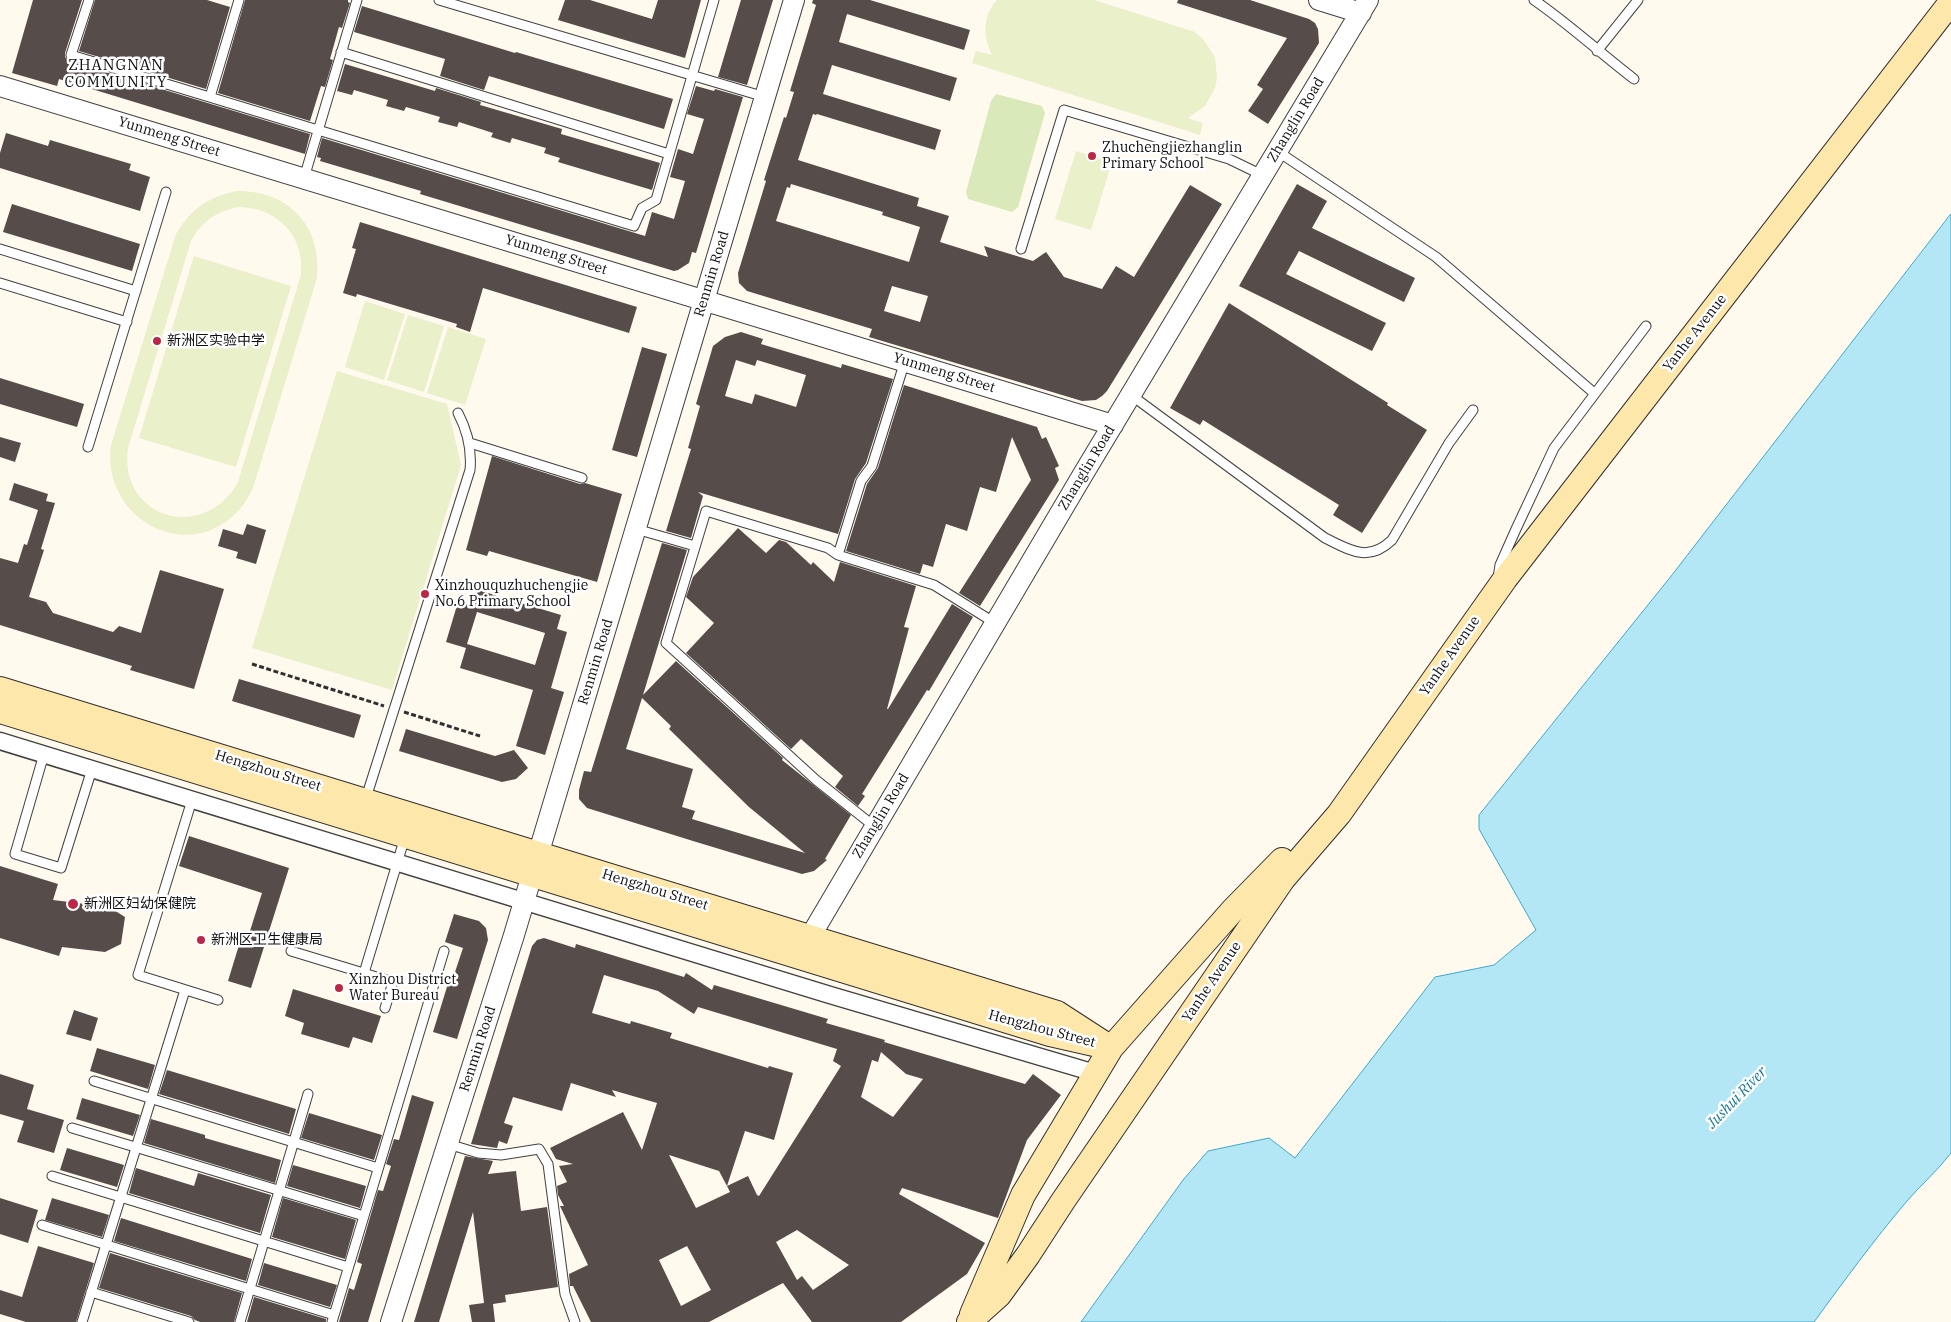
<!DOCTYPE html>
<meta charset="utf-8">
<style>
body{margin:0}
canvas{display:block;background:#fff9ee}
</style>
<canvas width="1951" height="1322"></canvas>
<script>
const ctx = document.querySelector('canvas').getContext('2d');
ctx.lineJoin = 'round';
function paint(path, color) { ctx.fillStyle = color; ctx.fill(path, 'evenodd'); }
function strokePath(path, color, width, dash) { ctx.strokeStyle = color; ctx.lineWidth = width; ctx.lineCap = dash ? 'butt' : 'round'; ctx.setLineDash(dash || []); ctx.stroke(path); }
function label(font, color, halo, rows, align = 'center') {
  ctx.font = font + ' "IBM Plex Serif","Noto Sans SC",serif'; ctx.lineWidth = 5; ctx.setLineDash([]); ctx.textBaseline = 'middle'; ctx.strokeStyle = halo; ctx.fillStyle = color; for (const [text, x, y, turn = 0] of rows) {
    ctx.save(); ctx.translate(x, y); ctx.rotate((+turn || 0) * Math.PI / 180); ctx.textAlign = isNaN(turn) ? turn : align; if (halo) ctx.strokeText(text, 0, 0); ctx.fillText(text, 0, 0); ctx.restore();
  }
}
const green = new Path2D(`
 M996,94L1042,106L1045,113L1018,207L1012,212L968,199L966,192L991,101Z`);
const pitch = new Path2D(`
 M997,0H1094L1195,32L1203,39L1215,57L1217,78L1215,88L1205,106L1188,118L1203,123L1200,135L972,63L976,51L992,55C983,37 982,16 997,0Z
 M1076,151L1112,162L1091,230L1055,219Z
 M238,191C290,191 322,227 317,278L253,488C249,496 245,504 238,511C187,566 101,518 111,445L176,234C191,209 209,196 238,191ZM239,207C278,208 305,236 301,275L238,482C204,544 118,518 128,448L191,241C202,221 217,211 239,207Z
 M194,256L291,286L236,467L139,438Z
 M365,301L405,314L384,380L345,367Z
 M408,315L444,326L424,392L387,380Z
 M448,327L486,339L465,405L427,393Z
 M337,371L447,404L461,465L392,690L252,648Z`);
const water = new Path2D(`
 M1951,214V1153C1938,1170 1921,1185 1907,1201C1874,1240 1844,1281 1814,1322H1081L1183,1180L1208,1151L1269,1138L1295,1158L1435,977L1494,965L1536,930L1479,829V815L1672,575Z`);
const building = new Path2D(`
 M33,0H82L65,53V57L69,61L310,134L305,154L59,79L57,86L12,73Z
 M95,0H207L230,7L206,89L79,51Z
 M245,0H348V2L350,3L342,28L339,27L330,59L333,60L325,87L321,86L310,121L218,93Z
 M565,0H590L652,19L658,0H701L685,58L558,20Z
 M741,0H773L747,85L718,77Z
 M813,0H870L970,30L964,50L847,14L839,42L957,78L950,101L832,65L823,94L941,130L935,150L817,114L816,115L813,114L798,160L919,198L917,206L949,216L940,242L988,257L984,246L1033,261L1046,252L1064,277L1102,289L1116,266L1134,277L1190,185L1222,204L1107,391L1102,396L1096,400L1082,401L869,337L872,329L747,291L739,283L738,273L766,181L764,180L784,117L786,118L794,92L790,91L816,5L812,3ZM791,184L883,212L882,215L920,227L909,262L776,221L787,187L790,188ZM892,286L928,296L920,322L884,311Z
 M1178,0H1250L1309,19L1315,23L1318,29L1319,43L1268,124L1248,111L1263,89L1257,85L1287,38L1177,3Z
 M362,6L515,53L516,52L673,99L664,129L489,76L484,90L440,76L445,59L354,32Z
 M345,64L435,91L436,88L481,102L480,105L562,129L561,134L660,163L652,190L558,162L560,158L544,153L546,148L512,138L510,143L491,137L493,133L459,122L457,127L438,122L440,117L406,107L404,111L386,106L388,100L354,90L352,95L337,91Z
 M696,86L714,91L715,89L743,97L696,253L692,252L689,263L678,270L674,271L420,194L421,191L320,161L321,158L317,157L322,138L645,236L652,212L674,219L685,181L670,177L678,149L693,154L704,119L687,114Z
 M6,133L48,146L50,140L131,164L129,170L150,177L140,211L0,168V153Z
 M1297,184L1327,201L1312,228L1415,278L1404,302L1299,251L1286,274L1386,323L1372,351L1239,286Z
 M12,204L140,244L132,271L3,232Z
 M360,222L637,307L629,333L483,288L470,332L456,327L457,324L357,294L356,297L343,293L356,249L352,248Z
 M1229,303L1388,403L1387,405L1427,430L1362,533L1333,515L1339,505L1203,420L1200,425L1170,408Z
 M741,332L763,339L761,344L841,368L842,364L893,379L866,463L855,479L838,534L698,492L703,496L691,538L666,531L691,449L688,448L700,406L696,404L713,346L725,337ZM736,360L755,366L757,360L806,375L796,407L755,394L752,404L725,396Z
 M642,347L667,354L637,457L612,450Z
 M0,378L84,404L77,427L0,404Z
 M904,385L1037,427L1042,439L1046,437L1059,466L1055,468L1059,480L980,606L959,593L1031,480L1012,437L996,492L980,487L967,531L946,524L933,567L923,564L920,574L846,551L867,484L878,468Z
 M0,437L21,443L15,462L0,457Z
 M492,456L580,484L585,483L622,494L597,582L489,551L487,556L466,550Z
 M14,483L48,494L46,501L55,503L41,549L44,550L29,597L46,602L53,613L113,632L119,626L141,633L160,570L224,589L194,689L130,670L132,666L0,625V558L18,563L24,544L27,545L38,510L9,500Z
 M247,524L266,530L256,564L236,558L238,552L218,546L223,529L243,535Z
 M738,528L766,553L779,540L786,542L811,565L813,562L834,582L840,562L916,586L904,627L909,628L887,709H888L952,604L973,617L929,691L927,690L862,794L865,796L858,806L835,787L843,776L801,739L791,749L686,653L714,623L686,597L693,577Z
 M662,543L687,550L643,695L676,661L783,758L782,760L851,815L825,859L827,860L814,871L802,874L693,841L587,808L579,799V790L584,771L591,772ZM642,698L671,726L669,729L749,807L805,853L692,819L695,811L682,807L693,769L626,749Z
 M478,590L561,615L557,629L567,632L551,688L564,692L545,755L516,746L533,690L460,668L466,648L446,642L458,602L473,606ZM477,612L545,633L535,665L467,644Z
 M239,679L361,715L354,738L232,701Z
 M406,729L495,756L514,750L528,768L516,779L502,782L399,751Z
 M189,836L289,868L251,988L228,981L243,932L249,934L262,893L179,866Z
 M0,866L58,884L53,900L109,907L125,917L121,944L105,952L62,947L59,956L0,938Z
 M454,914L479,921L486,928L488,940L457,1039L433,1032L451,974L454,975L463,948L445,942Z
 M544,938L575,948L576,944L684,977L686,973L712,990L714,985L828,1019L826,1023L885,1040L884,1042L1025,1084L1033,1074L1061,1095L1027,1140L998,1218L902,1188L899,1194L985,1243L967,1274L901,1322H812L783,1283L709,1322H591L573,1286H570L569,1274L588,1265L560,1206H564L558,1195L557,1186L567,1182L559,1166L573,1164L556,1159L550,1148L623,1112L642,1150L657,1103L612,1090L616,1097L571,1083L562,1111L513,1097L504,1123L513,1126L507,1144L499,1141L497,1148L471,1144L532,946L537,940ZM604,975L658,991L694,1014L698,1007L837,1049L833,1061L841,1066L759,1196L757,1195L748,1176L727,1186L730,1192L696,1208L669,1155L719,1171L727,1186L745,1131L774,1140L793,1073L769,1066L768,1068L670,1038L672,1033L631,1021L630,1024L592,1013ZM881,1052L906,1074L923,1079L893,1117L861,1097L872,1060L878,1062ZM797,1230L849,1265L813,1290L802,1276L797,1280L776,1242ZM687,1246L711,1290L681,1306L659,1260Z
 M293,989L381,1016L372,1043L353,1037L349,1048L301,1034L304,1023L285,1016Z
 M74,1010L98,1018L91,1041L66,1034Z
 M97,1048L155,1065L148,1089L90,1071Z
 M167,1070L296,1109L289,1134L159,1094Z
 M0,1074L34,1085L27,1109L64,1120L54,1153L17,1142L24,1121L0,1114Z
 M412,1095L434,1102L368,1322H339L349,1288L354,1290L362,1264L357,1262L378,1190L383,1191L391,1166L386,1164L394,1139L399,1140Z
 M82,1098L140,1115L133,1136L76,1119Z
 M309,1113L382,1135L374,1160L301,1138Z
 M151,1119L205,1135V1138L281,1160L275,1183L144,1143Z
 M67,1148L124,1165L117,1187L60,1170Z
 M465,1156L493,1161L488,1174L516,1171L521,1211L547,1207L558,1287L505,1295L506,1302L493,1304L495,1322H472L469,1305L484,1303L473,1212L439,1322H414Z
 M293,1165L366,1186L360,1208L287,1186Z
 M136,1168L194,1186L198,1173L271,1195L260,1233L129,1193Z
 M0,1198L38,1210L28,1243L0,1234Z
 M52,1198L109,1215L102,1237L45,1220Z
 M283,1198L356,1220L345,1259L272,1237Z
 M121,1218L252,1259L246,1281L114,1241Z
 M38,1246L94,1263L76,1322H26L0,1314V1290L22,1297Z
 M110,1253L242,1293L234,1322H200L195,1320L191,1316L99,1288Z
 M264,1263L337,1285L330,1307L258,1285Z
 M254,1297L326,1319V1322H247Z`);
const path = new Path2D(`
 M252,664L384,706
 M404,712L480,736`);
const service = new Path2D(`
 M89,0L71,55L634,226L642,208L656,200L714,0
 M439,0L765,97
 M1534,0C1569,24 1600,53 1634,79
 M1597,51L1638,0
 M341,52L669,154
 M210,97L239,0
 M1277,151L1436,257L1594,393
 M304,178L357,0
 M0,249L136,291
 M1021,249L1064,110L1229,159L1262,175
 M0,283L127,322
 M905,361L872,466L861,481L838,555L934,585L995,623
 M1131,395L1325,538C1350,550 1368,563 1392,540L1449,443L1473,410
 M470,443L582,478
 M88,447L166,192
 M636,529L695,546
 M838,555L828,548L706,511L666,643L816,780L875,827
 M1498,578L1500,565L1516,529L1554,448L1646,326
 M44,754L15,854L61,868L92,769
 M192,800L138,975L218,1000
 M365,801L470,470C472,449 468,432 458,413
 M291,951L393,982L385,1008
 M364,973L405,837
 M94,1081L378,1168
 M72,1128L364,1216
 M448,1144L478,1153L501,1155L539,1149L548,1164L565,1294L575,1322
 M52,1176L348,1267
 M42,1225L334,1315
 M91,1292L189,1322
 M82,1322L185,990
 M240,1322L308,1094
 M332,1322L444,951`);
const minor = new Path2D(`
 M0,741L830,995L1095,1073`);
const tertiary = new Path2D(`
 M1319,0L1361,13
 M0,86L1113,425
 M810,937L1082,476L1368,0
 M391,1322L514,935L794,0`);
const secondary = new Path2D(`
 M0,689L1057,1013L1111,1048
 M0,711L1050,1034L1094,1044
 M972,1314L1023,1195L1111,1048L1233,910L1282,860
 M969,1322L999,1295L1028,1255L1063,1201L1283,879L1339,814L1505,579L1951,2`);
const markers = [
 [1092,156,5,"#bb2847"],
 [157,341,5,"#bb2847"],
 [425,594,5,"#bb2847"],
 [73,904,6,"#bb2847"],
 [201,940,5,"#bb2847"],
 [339,988,5,"#bb2847"]
];
const streetNames = [
 ["Zhanglin Road",1296,120,-59],
 ["Yunmeng Street",169,137,17],
 ["Yunmeng Street",556,255,17],
 ["Renmin Road",712,274,-73],
 ["Yanhe Avenue",1695,333,-52],
 ["Yunmeng Street",944,373,17],
 ["Zhanglin Road",1087,468,-59],
 ["Yanhe Avenue",1450,656,-55],
 ["Renmin Road",596,662,-73],
 ["Hengzhou Street",268,771,17],
 ["Zhanglin Road",881,816,-59],
 ["Hengzhou Street",655,890,17],
 ["Yanhe Avenue",1212,982,-56],
 ["Hengzhou Street",1042,1029,15],
 ["Renmin Road",478,1049,-72]
];
const poiNames = [
 ["Zhuchengjiezhanglin",1102,148],
 ["Primary School",1102,164],
 ["新洲区实验中学",167,341],
 ["Xinzhouquzhuchengjie",435,586],
 ["No.6 Primary School",435,602],
 ["新洲区妇幼保健院",84,904],
 ["新洲区卫生健康局",211,940],
 ["Xinzhou District",349,980],
 ["Water Bureau",349,996]
];
const neighbourhoodNames = [
 ["ZHANGNAN",116,66],
 ["COMMUNITY",116,83]
];
const waterNames = [
 ["Jushui River",1737,1098,-46]
];
paint(green, '#d9e9b9');
paint(pitch, '#e9f0ca');
paint(water, '#b4e7f5');
strokePath(water, '#3ca9cb', 1);
paint(building, '#564d4a');
strokePath(service, '#414141', 11);
strokePath(minor, '#414141', 19);
strokePath(tertiary, '#414141', 22);
strokePath(secondary, '#303030', 26);
strokePath(path, '#303030', 3, [5, 2.5]);
strokePath(service, '#fff', 9);
strokePath(minor, '#fff', 16);
strokePath(tertiary, '#fff', 20);
strokePath(secondary, '#fde7ab', 24);
for (const [x, y, r, color] of markers) { const dot = new Path2D(); dot.arc(x, y, r, 0, 2 * Math.PI); ctx.fillStyle = color; ctx.fill(dot); strokePath(dot, '#fff', 2); }
label('14px', '#0e0e0e', '#fff', streetNames);
label('14px', '#0e0e0e', '#fff', poiNames, 'left');
ctx.letterSpacing = '1px';
label('15px', '#0e0e0e', '#fff', neighbourhoodNames);
ctx.letterSpacing = '0px';
label('italic 15px', '#19799d', '#fff', waterNames);
</script>
